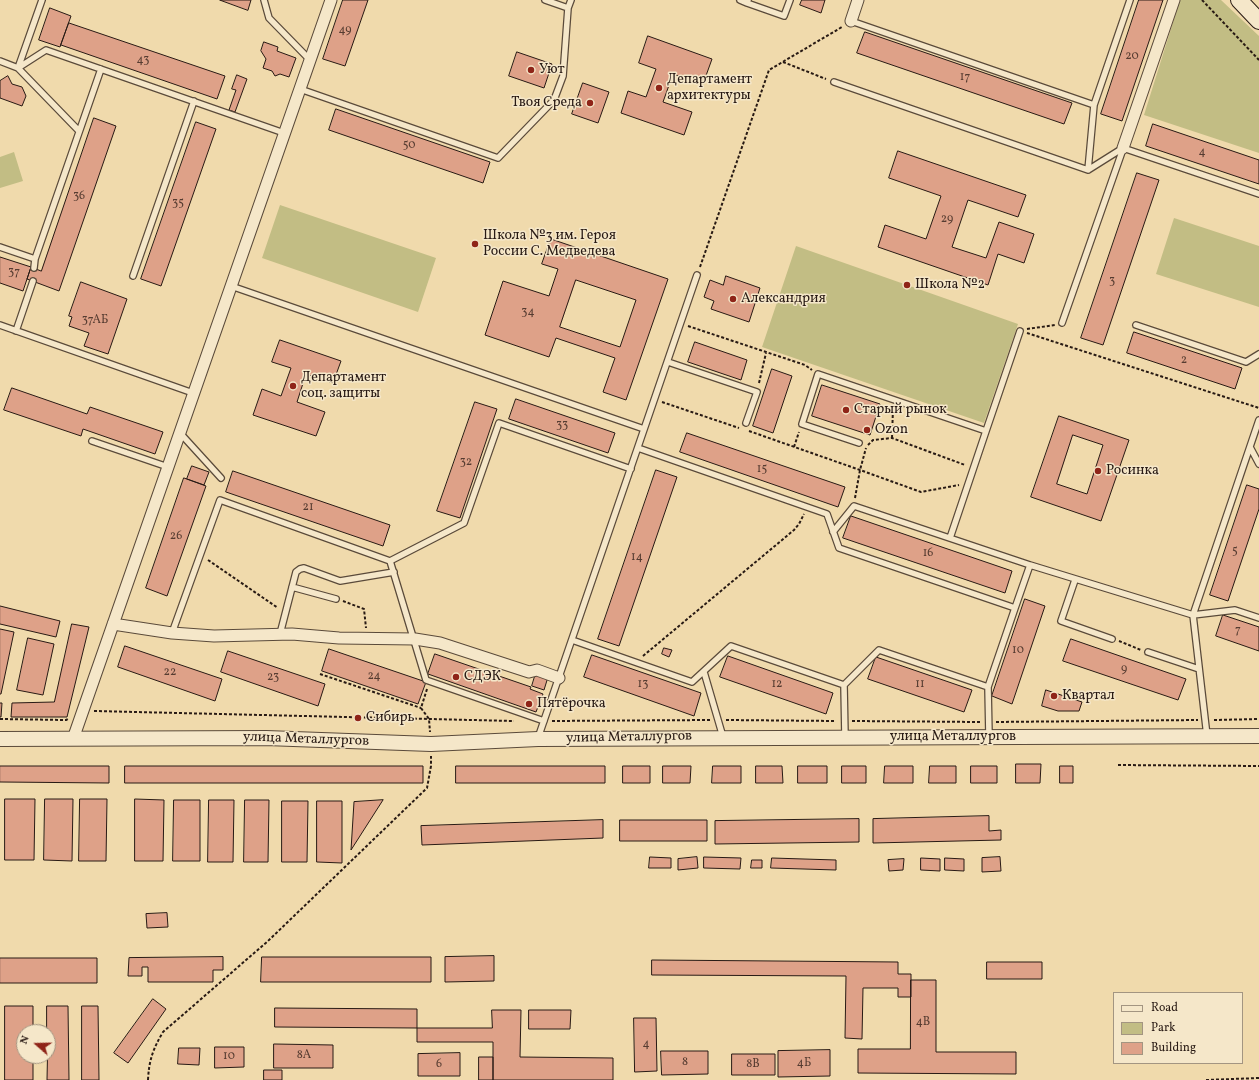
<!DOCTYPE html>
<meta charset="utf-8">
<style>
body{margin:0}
#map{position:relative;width:1259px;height:1080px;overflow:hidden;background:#f0daac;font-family:Vollkorn,serif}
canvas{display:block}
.legend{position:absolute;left:1113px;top:992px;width:130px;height:72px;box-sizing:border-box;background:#f5e7c9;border:1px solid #a39581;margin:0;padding:5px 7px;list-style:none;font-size:12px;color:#281a14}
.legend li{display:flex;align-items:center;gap:8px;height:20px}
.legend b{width:20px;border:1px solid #a39581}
.north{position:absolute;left:16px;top:1024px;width:40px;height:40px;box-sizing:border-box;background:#f5e7c9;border:1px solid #a39581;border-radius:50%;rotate:290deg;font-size:11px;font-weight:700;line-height:16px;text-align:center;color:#281a14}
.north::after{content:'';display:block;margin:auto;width:14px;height:18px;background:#8f2418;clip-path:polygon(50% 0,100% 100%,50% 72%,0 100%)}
</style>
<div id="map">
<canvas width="1259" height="1080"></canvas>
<ul class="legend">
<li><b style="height:5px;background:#f5e7c9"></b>Road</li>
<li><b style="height:11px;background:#c2bd84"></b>Park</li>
<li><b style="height:11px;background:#dea188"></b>Building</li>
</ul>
<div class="north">N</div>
</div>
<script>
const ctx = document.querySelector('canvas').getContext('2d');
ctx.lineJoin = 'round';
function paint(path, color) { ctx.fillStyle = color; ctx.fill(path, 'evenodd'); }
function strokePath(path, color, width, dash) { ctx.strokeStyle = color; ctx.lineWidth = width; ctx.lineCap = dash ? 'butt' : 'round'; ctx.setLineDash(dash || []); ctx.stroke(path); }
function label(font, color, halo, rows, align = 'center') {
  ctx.font = font + ' Vollkorn,serif'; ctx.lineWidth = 3; ctx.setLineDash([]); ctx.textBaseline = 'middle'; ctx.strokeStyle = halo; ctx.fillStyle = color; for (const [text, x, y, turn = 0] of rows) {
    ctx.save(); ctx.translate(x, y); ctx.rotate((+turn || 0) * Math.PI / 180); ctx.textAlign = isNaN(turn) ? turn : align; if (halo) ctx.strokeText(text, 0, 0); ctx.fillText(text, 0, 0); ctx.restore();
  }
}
const green = new Path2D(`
 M1180,0H1221L1259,36V153L1144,115Z
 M14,152L23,181L0,188V157Z
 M280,205L436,258L418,312L262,258Z
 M1174,218L1259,246V307L1156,274Z
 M796,246L1018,324L984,423L762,347Z`);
const building = new Path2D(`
 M220,0H251L248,10Z
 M343,0H368L345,66L323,59Z
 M802,0H825L821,13L800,5Z
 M1139,0H1163L1122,121L1101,114Z
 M50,8L71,16L60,47L39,40Z
 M69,23L225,76L217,99L61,45Z
 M865,32L1072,103L1064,124L857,53Z
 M648,36L712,59L703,84L673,74L663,102L692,112L684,135L621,113L628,91L646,97L656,69L639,63Z
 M264,42L278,47L277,51L296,58L289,77L280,74L275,76L272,71L263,68L266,59L261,51Z
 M517,52L552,64L544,88L509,76Z
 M237,75L247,79L235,112L229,110L236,90L232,89Z
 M8,76L12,84L22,87L26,96L22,106L0,98V81Z
 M583,83L609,92L598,123L572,114Z
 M336,109L490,162L483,183L329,130Z
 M94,118L116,126L59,291L27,279L31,267L41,271Z
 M196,122L216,129L161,286L141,279Z
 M1153,124L1259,160V184L1146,146Z
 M898,151L1026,195L1018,217L968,200L952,247L986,258L999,222L1034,234L1024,263L998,254L988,285L878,247L885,225L926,239L941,196L889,178Z
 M1137,173L1159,180L1103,345L1081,338Z
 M551,239L668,279L626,400L603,392L615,358L556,338L549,357L485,335L503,281L549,296L558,269L542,264ZM576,280L636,300L620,347L560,327Z
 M0,257L31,267L23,291L0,283Z
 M726,276L760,288L749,322L711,309L714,301L704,297L710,280L723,285Z
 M81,282L127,299L108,354L84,346L89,333L69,326L72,317L69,316Z
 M1134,332L1242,368L1235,389L1127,353Z
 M280,340L341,361L333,383L306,374L297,402L325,412L316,436L253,415L262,389L281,396L291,368L272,362Z
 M695,342L747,360L741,380L688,362Z
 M772,369L792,376L773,433L753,426Z
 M822,385L880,404L870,435L812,416Z
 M12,388L87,414L90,407L163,432L155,454L83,429L81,436L4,410Z
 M516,399L615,433L608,453L509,419Z
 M475,402L497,409L460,518L437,511Z
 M1059,416L1129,440L1101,521L1031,497ZM1073,435L1103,445L1087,494L1057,484Z
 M687,433L845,487L838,507L680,452Z
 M192,466L209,472L204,485L187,479Z
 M656,470L677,477L619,646L598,639Z
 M233,471L390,525L383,546L226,492Z
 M184,478L206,486L167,596L146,588Z
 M1247,485L1259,489V509L1228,601L1210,595Z
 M851,516L1012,571L1005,593L843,538Z
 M1025,599L1045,606L1012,704L992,696Z
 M0,606L60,621L56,637L0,624Z
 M1223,615L1259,627V651L1216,636Z
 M72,624L89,627L67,717H11L12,703L54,702Z
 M0,629L14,632L1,694H0Z
 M28,638L54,644L43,695L17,690Z
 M1071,639L1186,679L1178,700L1063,661Z
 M125,646L222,679L215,701L118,667Z
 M664,648L672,650L669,657L662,654Z
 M329,649L426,682L418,704L322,671Z
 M228,651L325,684L318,706L221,672Z
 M435,654L531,687L530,689L543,694L536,712L428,674Z
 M592,655L701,693L694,716L584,677Z
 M728,656L833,693L826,714L720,677Z
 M876,657L972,690L964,712L868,679Z
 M536,673L548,677L544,690L532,686Z
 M1046,690L1082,702L1079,711H1058L1042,706Z
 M0,703H2L1,717H0Z
 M1016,764H1041L1040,783H1016Z
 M0,766H109V783L0,782Z
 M125,766H423V783H125Z
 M456,766H605V783H456Z
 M623,766H650V783H623Z
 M663,766H691L690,783H663Z
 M713,766H741V783H712Z
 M756,766H782L783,783H756Z
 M798,766H827V783H798Z
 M842,766H866V783H842Z
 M885,766H913V783H884Z
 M930,766H956V783H929Z
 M971,766H997V783H971Z
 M1060,766H1073V783H1060Z
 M5,799H35L34,860H5Z
 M45,799H73L72,861L44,860Z
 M80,799H107L106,861H79Z
 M135,799L164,800L163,861H135Z
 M174,800H200V861H173Z
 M209,800H234L233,862H208Z
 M245,800H269L268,862H244Z
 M383,800L351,850L354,802Z
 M282,801H308L307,862H282Z
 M317,801H342V863L317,862Z
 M989,816V831L1001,830V840L873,843V819Z
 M859,819V842L715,844V821Z
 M603,820V838L422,845L421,826Z
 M620,820H707V841H620Z
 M650,857L671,858V868H649Z
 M697,857L698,868L678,870V859Z
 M704,857L741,858L740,869L704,868Z
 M1000,857L1001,871L982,872V858Z
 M772,858L836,860V870L771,868Z
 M921,858L940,859V871L921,870Z
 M945,858L964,859V871L945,870Z
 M904,859L903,870L889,871L888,860Z
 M752,860H762V868H751Z
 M167,913L168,927L147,928L146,914Z
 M494,956V981L445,982V957Z
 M223,957V970H213V982H148V967H142V976H128L129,958Z
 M262,957H431V982H261Z
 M0,958H97V983H0Z
 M652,960L898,962V974H911V997H898V988H863L862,1039L845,1038L846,976L652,975Z
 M987,962H1042V979H987Z
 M911,980H936V1052H1016V1074L858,1073V1049H910Z
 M153,999L166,1009L128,1063L114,1053Z
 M5,1006H33V1032H24V1056H33V1080H5Z
 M47,1006H68L69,1080H47L48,1032H47Z
 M82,1006H98L99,1080H82Z
 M275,1008L417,1009V1028L275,1027Z
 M492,1010H521L520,1057L613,1058V1080H493V1042H417V1028H492Z
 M529,1010H571L570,1029H529Z
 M634,1018H656L657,1071L635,1072Z
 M274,1044L333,1045V1068H274Z
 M215,1047H244V1067L215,1068Z
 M179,1048H200L199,1065L178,1064Z
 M830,1050V1076L778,1077V1051Z
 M661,1051H708V1074L662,1075Z
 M460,1053V1076H418V1054Z
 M732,1054H775V1075H732Z
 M479,1057H493V1080H479Z
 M264,1070H282V1080H264Z`);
const path = new Path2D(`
 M1202,0L1259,60
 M783,62L826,79
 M700,267L769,70L842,27
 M688,326L805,365L812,370
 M1027,329L1055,325
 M1027,333L1259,408
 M759,383L766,353
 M662,402L739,428
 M749,431L860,470L921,492L959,485
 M892,438L893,408
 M868,445L873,440L892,438L965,465
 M794,447L799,432
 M855,498L860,470L866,448
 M208,560L278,608
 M343,601L364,609L366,628
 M1119,641L1141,650
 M643,656L794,530L799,524L804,514
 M320,674L421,708
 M427,689L421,708L429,719L430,732
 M94,711L514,721
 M0,719L66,720L68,719
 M726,720L836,721
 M1214,720L1259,719
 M552,721L710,720
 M852,721L980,722
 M996,722L1198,720
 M1118,765L1259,766
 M148,1080C149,1060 153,1049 163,1032L268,941L427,788L431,766V756
 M1206,1080L1259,1078`);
const service = new Path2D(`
 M264,0L269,18L310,60
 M545,0L568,8L571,0
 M740,0L747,3
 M748,0L747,3L784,16L790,0
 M851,21L1094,105L1130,0
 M0,61L18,68L42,0
 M834,82L1088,170L1123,148
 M300,89L498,158L554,100L563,76L568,8
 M79,131L18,68L46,50L284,133
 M1123,148L1259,194
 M1088,170L1094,105
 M0,247L35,259L101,69
 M34,268L35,259
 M133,276L194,101
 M231,286L644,429
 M1062,323L1123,149
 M0,325L193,393
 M1136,325L1246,362L1259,354
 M16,331L33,281
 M668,362L757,392L746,423
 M180,433L221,478
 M92,441L168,467
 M859,443L802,424L818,374L986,431L1020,331
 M1250,447L1259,464
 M638,448L827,514L839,548L1015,608L988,687L989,736
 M833,532L854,506L1030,565L1015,608
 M950,538L986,431
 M390,561L426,680L544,721
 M1030,565L1193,615L1259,420
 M1075,580L1061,621L1112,639
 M292,587L336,599
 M172,633L220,500L390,561L464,523L499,423L631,469
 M280,634L296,572L300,569L304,568L340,581L394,572
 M572,640L692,682L731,646L844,685L879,650L988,687
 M1148,652L1199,669
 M704,672L723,737
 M844,685L845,737
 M1207,736L1193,615L1235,610L1259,618
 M538,738L697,275`);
const minor = new Path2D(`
 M851,21L858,0
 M1123,148L1174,0
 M113,624L172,633L214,636L292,634L339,638L415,639L440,643L529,672L537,670L559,678
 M73,739L331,0`);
const tertiary = new Path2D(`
 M0,739L266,738L431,744L538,739L1259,736`);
const secondary = new Path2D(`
 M1239,0L1259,21`);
const markers = [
 [531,70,4,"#8f2418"],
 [659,88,4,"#8f2418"],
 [590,103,4,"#8f2418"],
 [475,244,4,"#8f2418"],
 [907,285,4,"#8f2418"],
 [733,299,4,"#8f2418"],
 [293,386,4,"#8f2418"],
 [846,410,4,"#8f2418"],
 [867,430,4,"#8f2418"],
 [1098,471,4,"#8f2418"],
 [456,677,4,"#8f2418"],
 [1054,696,4,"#8f2418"],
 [529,704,4,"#8f2418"],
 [358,718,4,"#8f2418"]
];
const numberNames = [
 ["49",345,31],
 ["20",1132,57],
 ["43",143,61],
 ["17",965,78],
 ["50",409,146],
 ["4",1202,153],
 ["36",79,197],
 ["35",178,204],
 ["29",947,220],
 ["37",14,273],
 ["3",1112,282],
 ["34",528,313],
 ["37АБ",95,321],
 ["2",1184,361],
 ["33",562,426],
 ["32",466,463],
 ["15",762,470],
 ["21",308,508],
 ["26",176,537],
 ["5",1235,552],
 ["16",928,554],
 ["14",637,558],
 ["7",1238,631],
 ["10",1018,651],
 ["9",1124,670],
 ["22",170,673],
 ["24",374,677],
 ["23",273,678],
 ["13",643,685],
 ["12",777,685],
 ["11",920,685],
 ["4В",923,1023],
 ["4",646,1045],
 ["8А",304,1056],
 ["10",229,1057],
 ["8",685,1063],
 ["4Б",804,1064],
 ["6",439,1065],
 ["8В",753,1065]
];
const poiNames = [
 ["Уют",539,70],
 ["Департамент",667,80],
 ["архитектуры",667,96],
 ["Твоя Среда",582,103,"right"],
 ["Школа №3 им. Героя",483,236],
 ["России С. Медведева",483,252],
 ["Школа №2",915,285],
 ["Александрия",741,299],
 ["Департамент",301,378],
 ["соц. защиты",301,394],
 ["Старый рынок",854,410],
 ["Ozon",875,430],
 ["Росинка",1106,471],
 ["СДЭК",464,677],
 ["Квартал",1062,696],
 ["Пятёрочка",537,704],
 ["Сибирь",366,718]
];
const streetNames = [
 ["улица Металлургов",953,737],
 ["улица Металлургов",629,738,-1],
 ["улица Металлургов",306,740,2]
];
paint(green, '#c2bd84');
paint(building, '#dea188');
strokePath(building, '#281a14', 1);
strokePath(service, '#5a4a3a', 8);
strokePath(minor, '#5a4a3a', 13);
strokePath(tertiary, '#5a4a3a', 16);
strokePath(secondary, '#281a14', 18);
strokePath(path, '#281a14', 2, [3, 2]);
strokePath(service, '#f5e7c9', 5.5);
strokePath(minor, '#f5e7c9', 11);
strokePath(tertiary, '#f5e7c9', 14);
strokePath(secondary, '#f5e7c9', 16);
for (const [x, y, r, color] of markers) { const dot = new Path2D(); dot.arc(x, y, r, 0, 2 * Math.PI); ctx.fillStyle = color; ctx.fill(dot); strokePath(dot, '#f5e7c9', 1.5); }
label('12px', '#563c31', null, numberNames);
label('14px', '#281a14', '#f5e7c9', poiNames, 'left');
label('14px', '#281a14', '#f5e7c9', streetNames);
</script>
